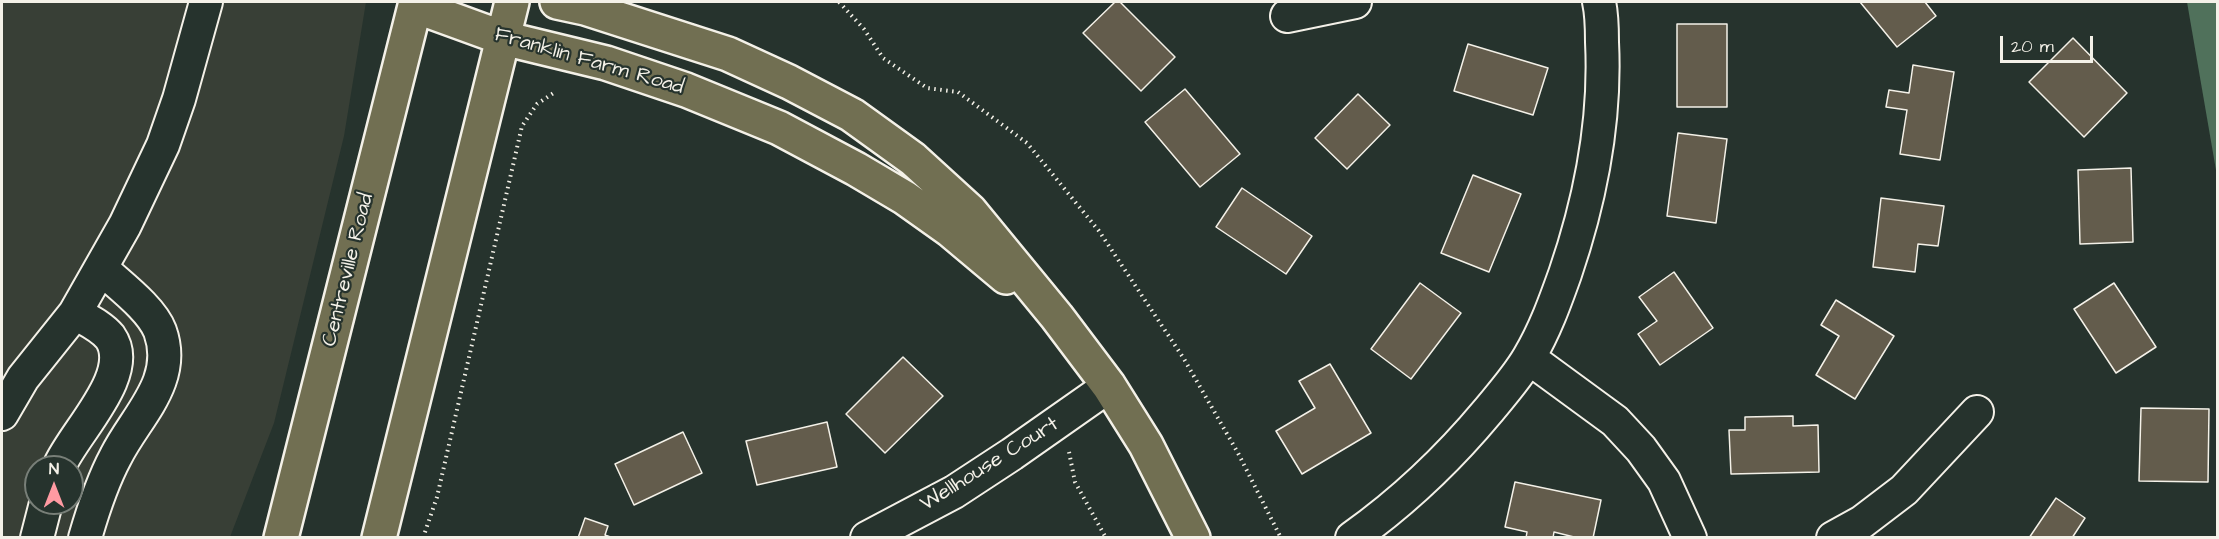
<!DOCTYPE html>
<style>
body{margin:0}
#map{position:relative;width:2219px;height:539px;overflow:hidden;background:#26332d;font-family:"Architects Daughter",sans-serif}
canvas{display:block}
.frame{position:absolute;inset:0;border:3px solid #f4f1e8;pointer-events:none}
.north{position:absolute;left:24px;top:455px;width:60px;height:60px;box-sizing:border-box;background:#26332d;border:2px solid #787f78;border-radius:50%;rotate:0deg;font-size:16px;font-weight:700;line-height:24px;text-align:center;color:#f4f1e8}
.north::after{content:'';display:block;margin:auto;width:21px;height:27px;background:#ff9aa2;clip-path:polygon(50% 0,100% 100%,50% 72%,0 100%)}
.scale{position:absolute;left:2000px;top:36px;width:93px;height:27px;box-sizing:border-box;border:3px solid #f4f1e8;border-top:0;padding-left:8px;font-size:18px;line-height:21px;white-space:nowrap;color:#f4f1e8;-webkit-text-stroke:4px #26332d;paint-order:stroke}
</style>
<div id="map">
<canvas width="2219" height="539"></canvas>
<div class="frame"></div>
<div class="north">N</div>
<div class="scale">20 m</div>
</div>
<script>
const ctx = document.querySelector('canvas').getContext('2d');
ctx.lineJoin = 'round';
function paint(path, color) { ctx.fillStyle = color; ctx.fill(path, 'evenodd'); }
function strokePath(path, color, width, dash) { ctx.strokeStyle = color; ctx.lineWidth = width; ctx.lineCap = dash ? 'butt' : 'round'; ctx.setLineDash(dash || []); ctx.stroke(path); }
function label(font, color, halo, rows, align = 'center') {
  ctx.font = font + ' "Architects Daughter",sans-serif'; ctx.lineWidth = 4.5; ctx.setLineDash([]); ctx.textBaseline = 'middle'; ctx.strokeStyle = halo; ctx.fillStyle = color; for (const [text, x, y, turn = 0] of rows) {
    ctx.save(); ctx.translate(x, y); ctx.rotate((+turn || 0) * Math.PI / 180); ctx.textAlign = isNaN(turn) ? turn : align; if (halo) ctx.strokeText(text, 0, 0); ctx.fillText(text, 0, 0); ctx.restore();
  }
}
const built = new Path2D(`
 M2,2H366L344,136L274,423L230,537H2ZM36,467H72V503H36Z`);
const green = new Path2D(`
 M2187,2H2217V176Z`);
const building = new Path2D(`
 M1115,2H1120L1175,57L1141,91L1083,33Z
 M1860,2H1925L1936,16L1897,47Z
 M1677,24H1727V107H1677Z
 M2073,38L2127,93L2084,137L2029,82Z
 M1468,44L1548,68L1533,115L1454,91Z
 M1913,65L1954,72L1940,160L1900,154L1907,110L1886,107L1889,90L1909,93Z
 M1185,89L1240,154L1200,187L1145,122Z
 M1358,94L1390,125L1347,169L1315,138Z
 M1678,133L1727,139L1716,223L1667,216Z
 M2131,168L2133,242L2080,244L2078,170Z
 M1473,175L1521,194L1489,272L1441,253Z
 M1242,188L1312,236L1286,274L1216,227Z
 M1881,198L1944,206L1938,246L1918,244L1915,272L1873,267Z
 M1674,272L1713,328L1660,365L1638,334L1657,321L1639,297Z
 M1420,283L1461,313L1411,379L1371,349Z
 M2114,283L2156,347L2116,373L2074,309Z
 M1836,300L1894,336L1855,399L1816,375L1839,336L1821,325Z
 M903,357L943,396L885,453L846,414Z
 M1330,364L1371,433L1302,474L1276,431L1315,408L1299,381Z
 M2141,408L2209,409L2208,482L2139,481Z
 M1793,416V426L1818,425L1819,472L1731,474L1729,430H1745V417Z
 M827,422L837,467L757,485L746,441Z
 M683,432L702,473L634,505L615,464Z
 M1515,482L1601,500L1593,538H1578L1554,532L1553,538H1526L1527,532L1505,527Z
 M2056,498L2085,518L2072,538H2029Z
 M585,518L608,526L605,535L613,538H578Z`);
const path = new Path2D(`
 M839,2L864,29L883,58L927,88L958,92L1027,143L1099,231L1184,359L1238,453L1281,538
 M1069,452L1075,482L1106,538
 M423,538L437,497L522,126L537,104L555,92`);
const minor = new Path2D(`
 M1287,16L1355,2
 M1529,358L1615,421L1641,449L1664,481L1690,538
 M2,414L23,378L75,313L125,225L163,145L179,99L206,2
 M59,467C73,433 136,374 110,337C101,326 87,320 75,313
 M37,538L46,503
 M85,538C93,510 102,482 116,456C136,416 178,381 160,331C151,308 119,285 101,268
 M867,538L954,492L1012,454L1109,386
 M1352,538C1404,501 1448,459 1488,411C1502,394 1518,376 1529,357C1545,330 1555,302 1565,274C1591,198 1606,122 1602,42C1602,29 1602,15 1599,2
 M1833,538L1862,522L1904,490L1977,412`);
const major = new Path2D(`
 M557,2L585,8L728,54L789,82L852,115L913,159L970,211L1057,317L1109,386L1146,445L1193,538
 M415,6L503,38L606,63L686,90L779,128L856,169L905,198L950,230L1006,277
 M281,538L416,2
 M379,538L512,2`);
const streetNames = [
 ["Franklin Farm Road",589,62,16],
 ["Centreville Road",349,270,-76],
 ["Wellhouse Court",990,465,-32]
];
paint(built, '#383f36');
paint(green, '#50715b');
paint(building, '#635c4c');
strokePath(building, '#f4f1e8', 1.5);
strokePath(minor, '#f4f1e8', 36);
strokePath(major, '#f4f1e8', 38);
strokePath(path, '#f4f1e8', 4, [1.5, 4.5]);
strokePath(minor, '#26332d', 32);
strokePath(major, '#716f52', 33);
label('21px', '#f4f1e8', '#26332d', streetNames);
</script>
